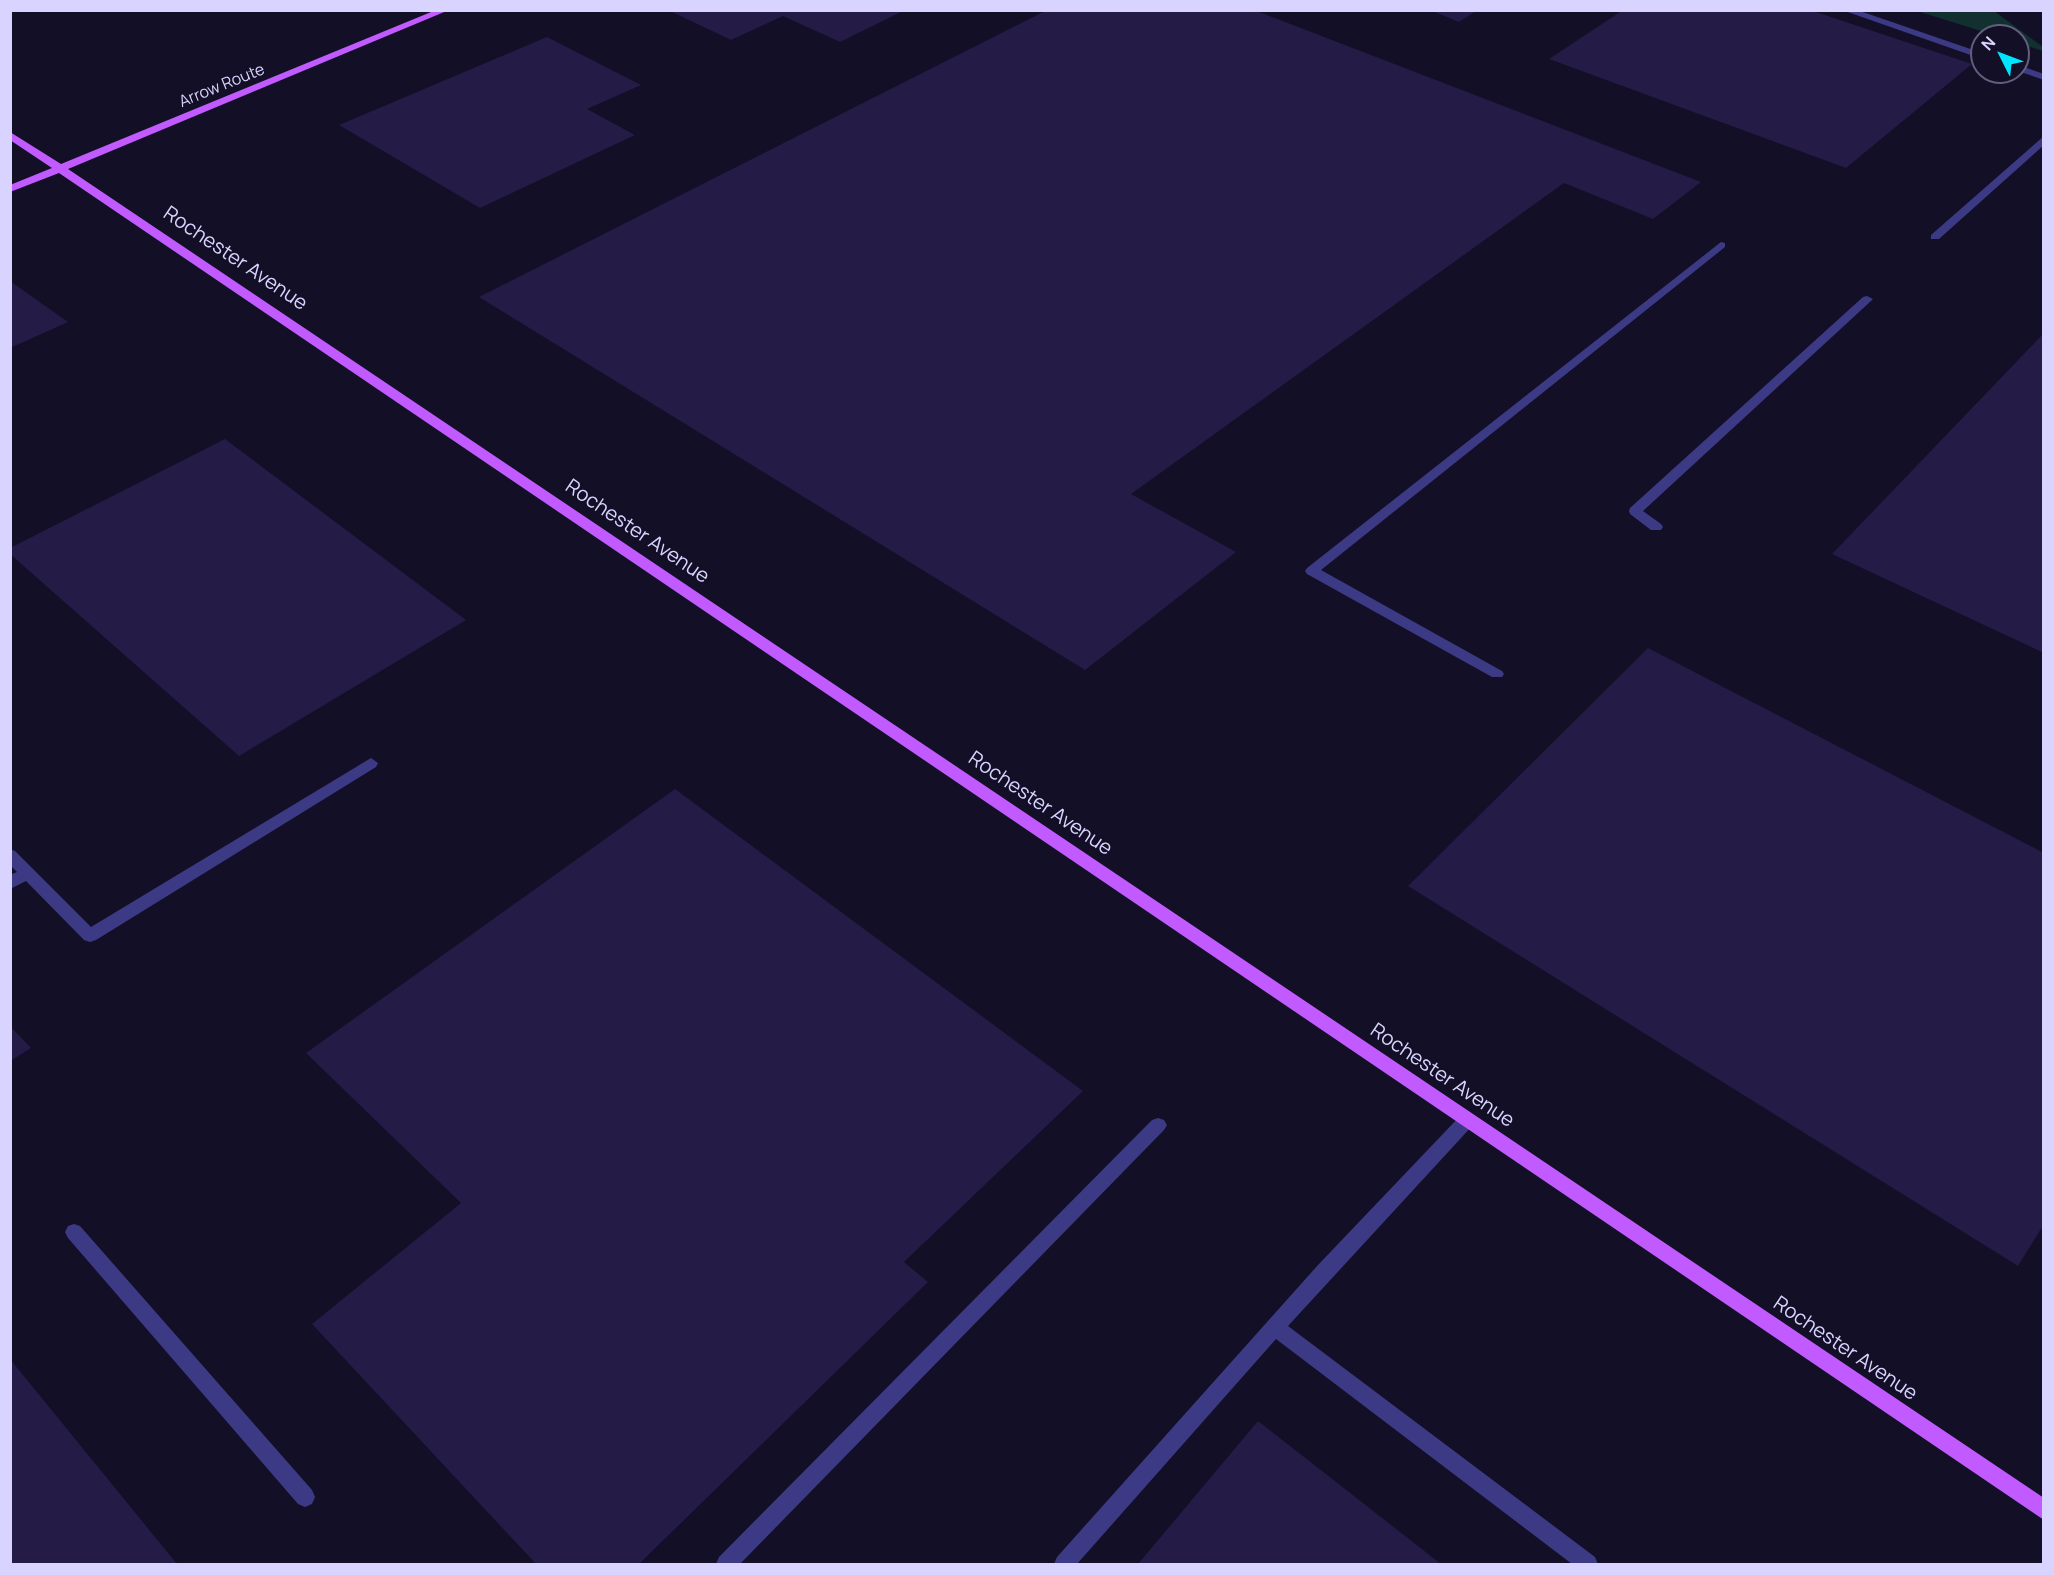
<!DOCTYPE html>
<style>
body{margin:0}
#map{position:relative;width:2054px;height:1575px;overflow:hidden;background:#130f26;font-family:Manrope,sans-serif}
canvas{display:block}
.frame{position:absolute;inset:0;border:12px solid #d9d4ff;pointer-events:none}
.north{position:absolute;left:1970px;top:24px;width:60px;height:60px;box-sizing:border-box;background:#130f26;border:2px solid #625e7d;border-radius:50%;rotate:312deg;font-size:16px;font-weight:700;line-height:24px;text-align:center;color:#d9d4ff}
.north::after{content:'';display:block;margin:auto;width:21px;height:27px;background:#00e5ff;clip-path:polygon(50% 0,100% 100%,50% 72%,0 100%)}
</style>
<div id="map">
<canvas width="2054" height="1575"></canvas>
<div class="frame"></div>
<div class="north">N</div>
</div>
<script>
const ctx = document.querySelector('canvas').getContext('2d');
ctx.lineJoin = 'round';
function paint(path, color) { ctx.fillStyle = color; ctx.fill(path, 'evenodd'); }
function label(font, color, halo, rows, align = 'center') {
  ctx.font = font + ' Manrope,sans-serif'; ctx.lineWidth = 4.5; ctx.setLineDash([]); ctx.textBaseline = 'middle'; ctx.strokeStyle = halo; ctx.fillStyle = color; for (const [text, x, y, turn = 0] of rows) {
    ctx.save(); ctx.translate(x, y); ctx.rotate((+turn || 0) * Math.PI / 180); ctx.textAlign = isNaN(turn) ? turn : align; if (halo) ctx.strokeText(text, 0, 0); ctx.fillText(text, 0, 0); ctx.restore();
  }
}
const green = new Path2D(`
 M1917,11H1994L2043,47V51L2018,43V36H1997Z`);
const building = new Path2D(`
 M668,10H905L840,42L783,16L731,40Z
 M1047,10H1254L1701,182L1653,219L1564,183L1131,494L1236,552L1085,670L479,297Z
 M1430,10H1478L1459,22Z
 M1623,10H1810L1972,64L1846,168L1549,59Z
 M547,37L641,85L587,109L635,135L480,208L339,125Z
 M10,281L68,322L10,348Z
 M2044,333V653L1832,554Z
 M225,439L466,620L239,756L10,554V548Z
 M1648,648L2044,853V1224L2018,1266L1408,886Z
 M675,789L1083,1091L904,1262L928,1282L639,1564H536L312,1324L461,1203L306,1053Z
 M10,1026L31,1048L10,1061Z
 M10,1359L177,1564H10Z
 M1258,1421L1441,1564H1138Z`);
const minor = new Path2D(`
 M1842,10H1857L1982,53V59Z
 M2018,65L2044,74V80L2018,71Z
 M2044,136V145L1939,239H1931V235Z
 M1721,242L1725,243V247L1321,570L1502,671L1504,674L1502,677H1492L1307,574L1305,571L1307,568Z
 M1867,296L1873,299L1871,301L1643,511L1661,524L1663,527L1661,530H1651L1630,514L1629,511L1630,508L1863,297Z
 M371,758L378,763L376,767L96,940L90,942L84,940L26,881L10,889V875L17,872L10,865V849L15,851L91,927Z
 M1467,1113L1473,1115L1476,1120L1473,1125L1288,1326L1595,1557L1598,1564H1572L1276,1339L1077,1564H1054L1057,1557L1318,1265L1461,1115Z
 M1158,1118L1164,1120L1167,1125L1164,1130L740,1564H716L719,1557L1152,1120Z
 M74,1224L80,1226L312,1490L315,1497L312,1504L305,1507L298,1504L68,1238L65,1232L68,1226Z`);
const major = new Path2D(`
 M436,10H449L68,169L2044,1498V1520L59,173L10,192V185L52,168L10,140V132L61,164Z`);
const farStreetnames = [
 ["Arrow Route",222,86,-22]
];
const streetNames = [
 ["Rochester Avenue",235,259,34],
 ["Rochester Avenue",637,532,34],
 ["Rochester Avenue",1040,804,34],
 ["Rochester Avenue",1442,1076,34],
 ["Rochester Avenue",1845,1349,34]
];
paint(green, '#12302f');
paint(building, '#241b47');
paint(minor, '#3d3a85');
paint(major, '#c25bff');
label('16px', '#d9d4ff', '#130f26', farStreetnames);
label('20px', '#d9d4ff', '#130f26', streetNames);
</script>
